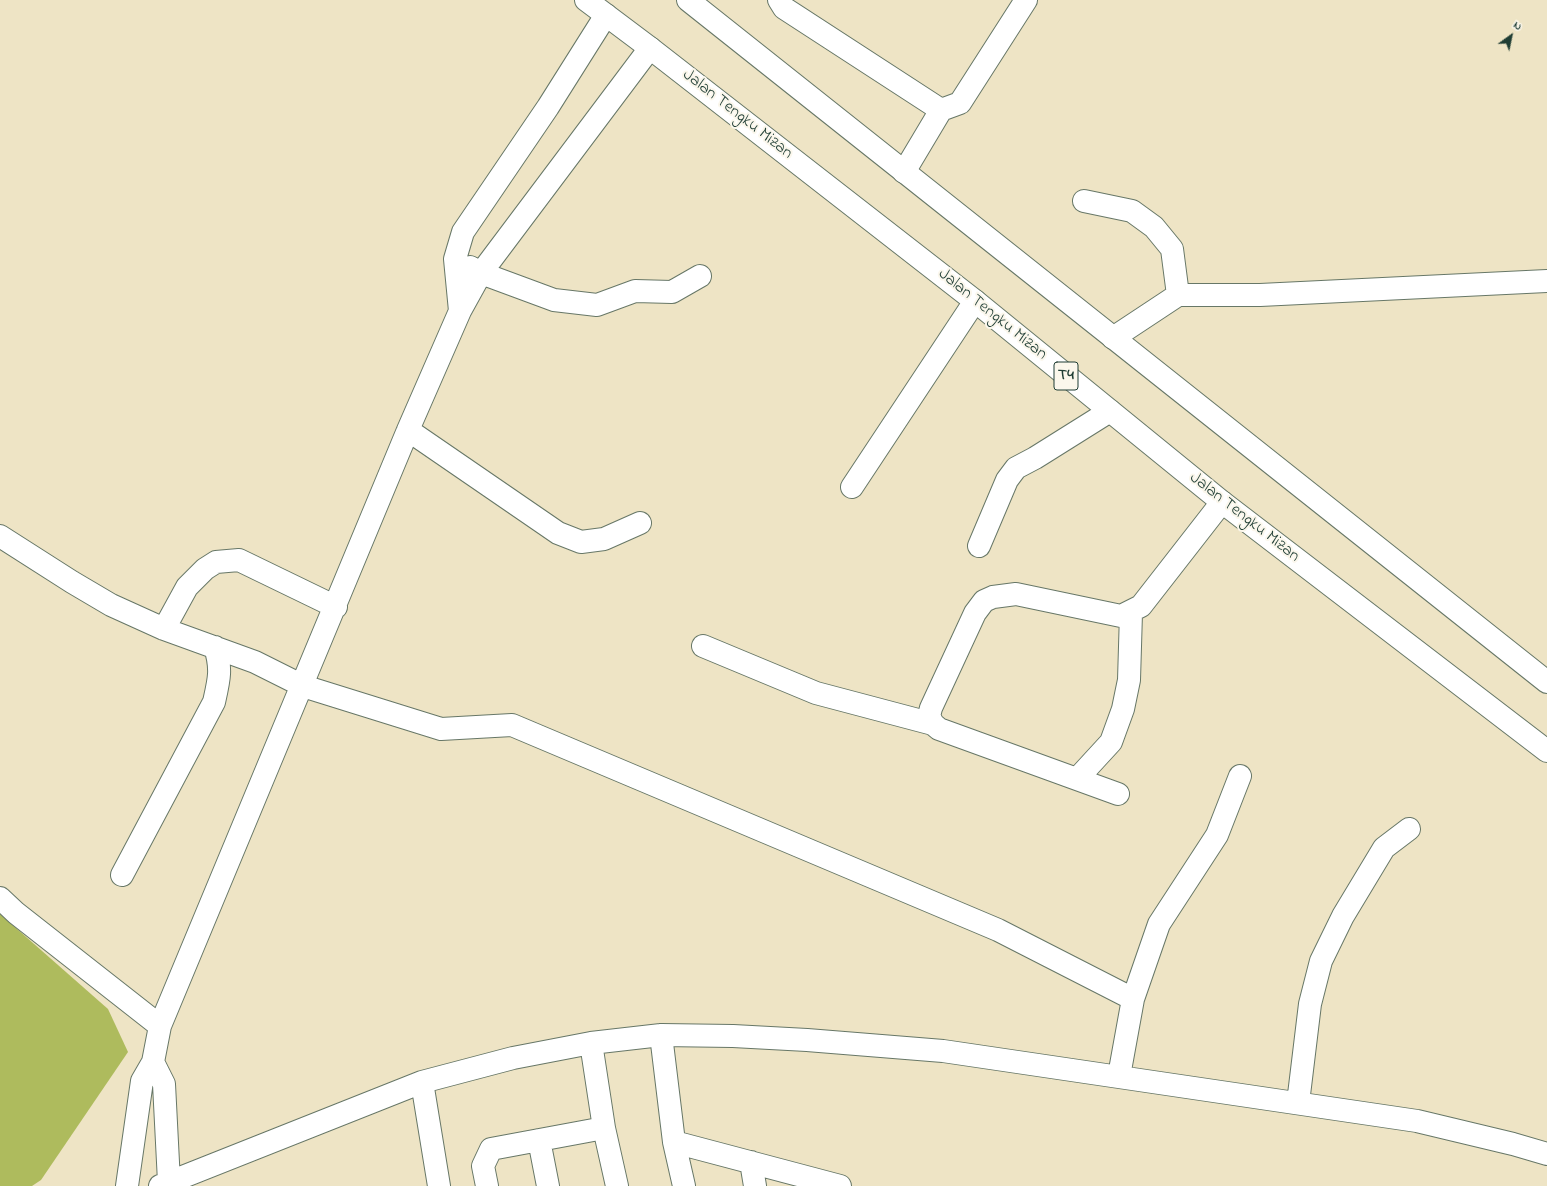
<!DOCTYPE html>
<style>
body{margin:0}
#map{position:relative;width:1547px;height:1186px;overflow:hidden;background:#eee4c5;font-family:"Indie Flower",sans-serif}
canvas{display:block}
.north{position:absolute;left:1491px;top:16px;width:40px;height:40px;-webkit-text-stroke:3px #fbf7ec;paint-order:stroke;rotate:33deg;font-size:11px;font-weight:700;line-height:16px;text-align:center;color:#1f3d34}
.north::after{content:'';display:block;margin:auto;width:14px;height:18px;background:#1f3d34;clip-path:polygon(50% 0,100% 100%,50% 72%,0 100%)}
</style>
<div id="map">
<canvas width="1547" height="1186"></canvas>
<div class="north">N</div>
</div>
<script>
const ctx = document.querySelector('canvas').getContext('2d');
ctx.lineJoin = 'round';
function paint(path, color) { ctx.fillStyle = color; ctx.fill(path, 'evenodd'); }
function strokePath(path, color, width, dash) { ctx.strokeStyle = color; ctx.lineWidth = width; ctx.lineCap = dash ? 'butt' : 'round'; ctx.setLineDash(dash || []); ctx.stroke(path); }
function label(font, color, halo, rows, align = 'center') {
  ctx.font = font + ' "Indie Flower",sans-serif'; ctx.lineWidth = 4; ctx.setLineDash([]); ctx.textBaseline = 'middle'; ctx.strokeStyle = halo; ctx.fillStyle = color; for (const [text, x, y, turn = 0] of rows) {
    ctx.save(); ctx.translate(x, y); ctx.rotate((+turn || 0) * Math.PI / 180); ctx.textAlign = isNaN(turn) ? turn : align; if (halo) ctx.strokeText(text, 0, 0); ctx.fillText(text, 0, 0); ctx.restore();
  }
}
const green = new Path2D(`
 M0,914L108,1009L128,1052L41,1180L32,1186H0Z`);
const minor = new Path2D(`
 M779,0L784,8L941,110
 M904,172L941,110L960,103L1026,0
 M1084,201L1132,211L1154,227L1172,249L1178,295
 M470,267L481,273L554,300L597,305L635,291L672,292L700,276
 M460,311L455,259L463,232L548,107L606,15
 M1113,338L1178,295H1260L1547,281
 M408,430L558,533L581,542L604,539L640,523
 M852,487L975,301
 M0,536L72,582L111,605L164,629
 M979,546L1007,480L1016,468L1035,458L1110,411
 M336,607L239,560L216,562L205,569L187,587L164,629L255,662L303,686L441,729L512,725L998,930L1133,999L1119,1076
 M703,646L816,693L933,724
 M1077,779L1111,742L1123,709L1129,680L1131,613
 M1118,794L939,729L933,724L929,716L931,708L975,613L984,601L993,597L1016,594L1121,616L1141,606L1222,502
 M122,875L214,702C219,680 222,669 215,647
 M0,898L16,913L160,1026
 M1133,999L1159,924L1217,835L1240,776
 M661,1035L674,1142L840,1186
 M153,1062L164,1084L169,1182
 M422,1082L439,1186
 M1298,1103L1310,1004L1321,961L1343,916L1384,848L1409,829
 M604,1128L617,1186
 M539,1140L548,1186
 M674,1142L684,1186
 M751,1162L755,1186
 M127,1186L142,1081L153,1062L160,1026L408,430L460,311L481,273L650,48
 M160,1186L422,1082L513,1058L591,1043L661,1035L733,1036L807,1040L943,1051L1417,1121L1513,1144L1547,1154
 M487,1186L483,1166L491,1149L604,1128L591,1043`);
const highway = new Path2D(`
 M586,0L650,48L975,301L1222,502L1547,751
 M688,0L1547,682`);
const shields = [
 [1066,376,24]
];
const shieldNames = [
 ["T4",1066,376]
];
const streetNames = [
 ["Jalan Tengku Mizan",737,115,38],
 ["Jalan Tengku Mizan",992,315,39],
 ["Jalan Tengku Mizan",1244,518,38]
];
paint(green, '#aebb5d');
strokePath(minor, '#677767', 24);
strokePath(highway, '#677767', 24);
strokePath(minor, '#fff', 22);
strokePath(highway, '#fff', 22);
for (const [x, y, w] of shields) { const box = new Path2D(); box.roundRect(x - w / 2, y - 14, w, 28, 3); ctx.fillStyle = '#fbf7ec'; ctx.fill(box); strokePath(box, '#1f3d34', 1); }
label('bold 16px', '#1f3d34', null, shieldNames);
label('17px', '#1f3d34', '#fbf7ec', streetNames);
</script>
